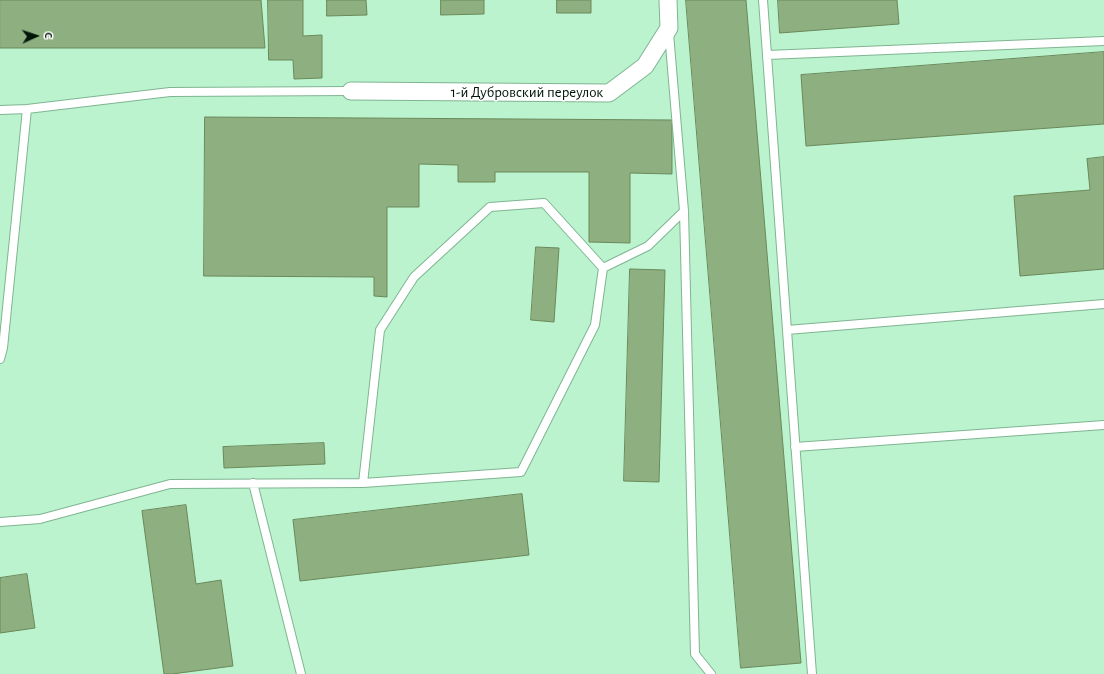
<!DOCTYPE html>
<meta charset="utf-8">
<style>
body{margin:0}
#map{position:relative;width:1104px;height:674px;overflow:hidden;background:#baf3cd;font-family:"Alegreya Sans",sans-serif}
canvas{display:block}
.north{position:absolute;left:16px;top:16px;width:40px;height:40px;-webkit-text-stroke:3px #fff;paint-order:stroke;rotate:87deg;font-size:11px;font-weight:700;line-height:16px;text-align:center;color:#011508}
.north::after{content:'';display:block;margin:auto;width:14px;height:18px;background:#011508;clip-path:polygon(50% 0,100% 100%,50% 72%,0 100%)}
</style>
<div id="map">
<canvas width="1104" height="674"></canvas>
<div class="north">С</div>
</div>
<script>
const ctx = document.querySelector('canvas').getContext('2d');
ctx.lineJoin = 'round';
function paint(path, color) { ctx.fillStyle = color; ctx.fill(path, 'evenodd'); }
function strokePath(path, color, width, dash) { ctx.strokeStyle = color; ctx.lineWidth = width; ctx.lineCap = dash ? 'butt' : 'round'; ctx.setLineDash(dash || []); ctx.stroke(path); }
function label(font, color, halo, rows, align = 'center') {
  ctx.font = font + ' "Alegreya Sans",sans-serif'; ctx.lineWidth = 3; ctx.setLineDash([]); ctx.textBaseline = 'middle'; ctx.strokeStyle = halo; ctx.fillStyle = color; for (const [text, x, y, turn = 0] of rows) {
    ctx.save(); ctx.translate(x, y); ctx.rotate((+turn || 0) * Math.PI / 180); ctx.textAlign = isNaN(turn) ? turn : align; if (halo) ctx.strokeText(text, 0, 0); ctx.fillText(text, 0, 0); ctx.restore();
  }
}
const building = new Path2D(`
 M0,0H261L265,48H0Z
 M268,0H303V36L322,35V78L294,79L293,60H269Z
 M327,0H366L367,15L327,16Z
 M441,0H484V14L441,15Z
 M557,0H591V13H557Z
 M686,0H746L801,663L741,668Z
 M778,0H897L899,24L780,33Z
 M1104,52V124L806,146L801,75Z
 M205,117L672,120V174L630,173V243L589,242V172H495V182H458V165L419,164V207H387V297L374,296V277L204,276Z
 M1104,157V269L1020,276L1014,196L1090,190L1087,159Z
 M536,247L559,248L554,322L531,320Z
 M630,269L665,270L659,482L624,481Z
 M324,443L325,464L224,468L223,447Z
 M522,494L529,555L300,581L293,520Z
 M186,505L196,584L221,580L233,666L172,674H164L142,511Z
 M27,574L35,628L0,633V578Z`);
const service = new Path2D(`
 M763,0L812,674
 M669,33L684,211L695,654L711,674
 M767,55L1104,41
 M0,110L27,109
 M787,330L1104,304
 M0,359L3,348L27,109L170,92L351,91
 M795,447L1104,425
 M253,483L301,674
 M363,483L380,330L414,277L490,207L544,203L603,268
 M0,522L40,519L170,484L363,483L521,472L595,325L603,268L648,246L684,211`);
const minor = new Path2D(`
 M351,91L609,93L645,66L669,28L668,0`);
const streetNames = [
 ["1-й Дубровский переулок",527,92]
];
paint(building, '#8eaf7f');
strokePath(building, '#6a895a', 1);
strokePath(service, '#7fb592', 10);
strokePath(minor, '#7fb592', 19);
strokePath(service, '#fff', 8);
strokePath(minor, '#fff', 17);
label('15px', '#011508', '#fff', streetNames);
</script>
